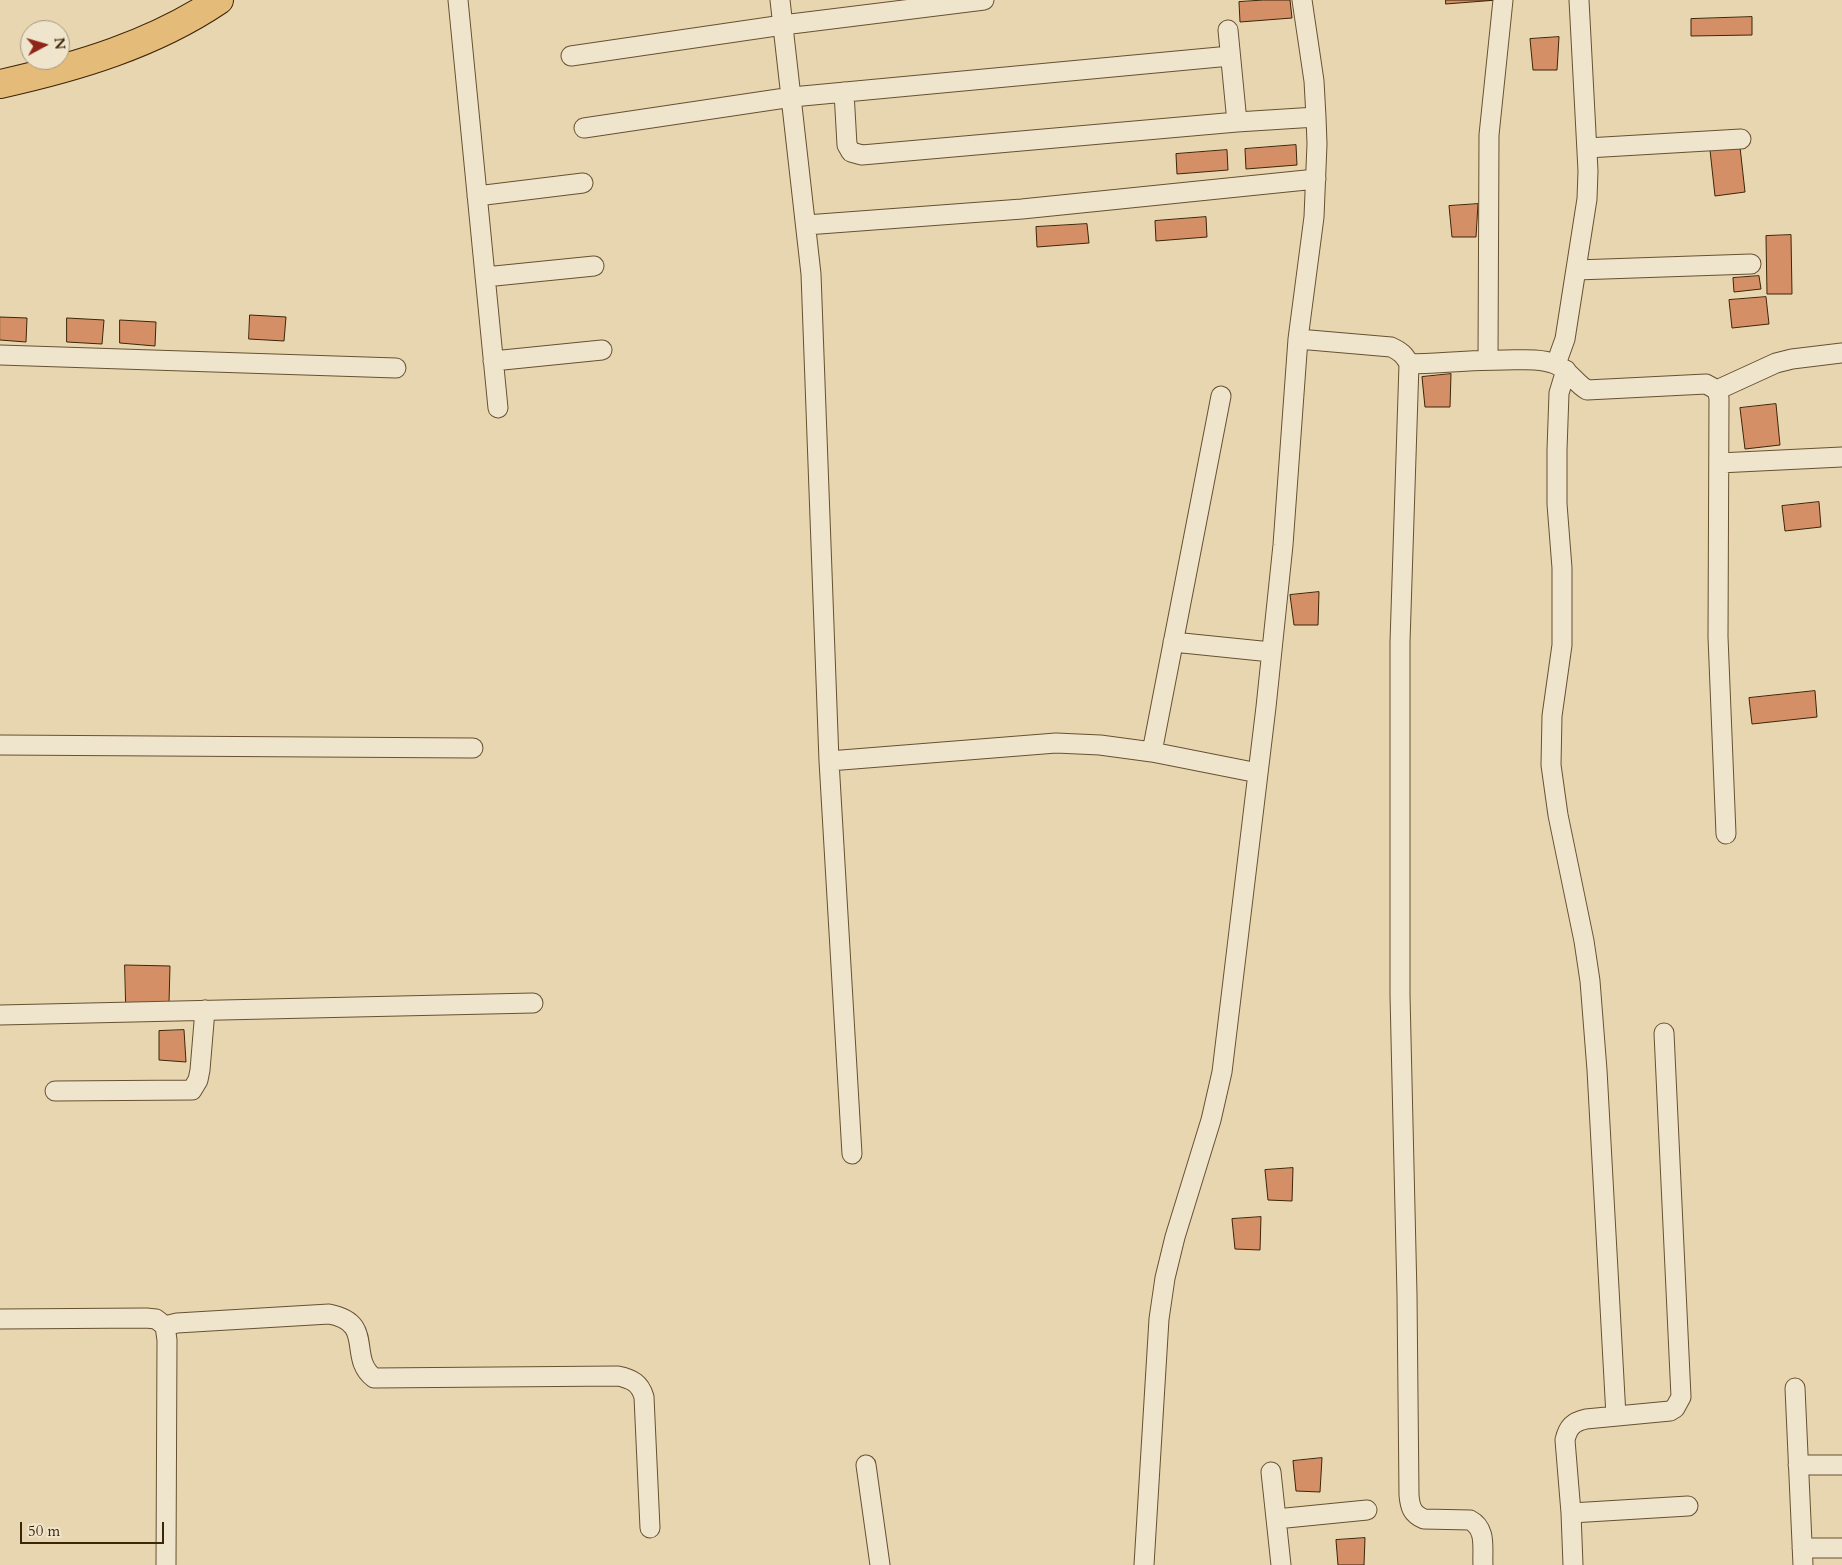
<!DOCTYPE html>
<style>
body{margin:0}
#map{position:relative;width:1842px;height:1565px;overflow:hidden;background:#e7d6b0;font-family:Cardo,serif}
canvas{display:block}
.north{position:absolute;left:20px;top:20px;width:50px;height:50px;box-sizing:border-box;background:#efe4cc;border:1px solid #a8987e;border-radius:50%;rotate:84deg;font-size:14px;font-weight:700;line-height:20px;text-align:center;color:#3d2508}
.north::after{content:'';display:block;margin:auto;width:18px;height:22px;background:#8f2418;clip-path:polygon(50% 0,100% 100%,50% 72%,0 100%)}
.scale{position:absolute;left:20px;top:1522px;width:144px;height:22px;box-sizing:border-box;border:2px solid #3d2508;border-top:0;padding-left:6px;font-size:15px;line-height:18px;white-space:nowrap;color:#3d2508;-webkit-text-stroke:4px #efe4cc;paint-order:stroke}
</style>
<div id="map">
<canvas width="1842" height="1565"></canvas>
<div class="north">N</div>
<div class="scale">50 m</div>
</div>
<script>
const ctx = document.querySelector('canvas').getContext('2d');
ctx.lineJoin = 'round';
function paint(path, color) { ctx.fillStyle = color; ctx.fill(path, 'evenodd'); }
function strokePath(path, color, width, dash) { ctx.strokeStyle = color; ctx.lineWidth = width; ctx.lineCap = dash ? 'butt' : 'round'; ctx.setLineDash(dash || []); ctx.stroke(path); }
const building = new Path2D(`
 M1264,0H1290L1292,18L1240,22L1239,2Z
 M1446,0H1497L1446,4Z
 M1752,17V35L1691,36V19Z
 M1559,37L1557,70H1533L1530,39Z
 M1296,145L1297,165L1246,169L1245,149Z
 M1740,147L1745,192L1715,196L1710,150Z
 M1227,150L1228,170L1177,174L1176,154Z
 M1478,204L1476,237H1452L1449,206Z
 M1206,217L1207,237L1156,241L1155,221Z
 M1087,224L1089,243L1037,247L1036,227Z
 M1791,235L1792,294H1767L1766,236Z
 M1759,276L1761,289L1734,292L1733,278Z
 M1766,297L1769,324L1732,328L1729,300Z
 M250,315L286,317L284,341L249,339Z
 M0,317L27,318L26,342L0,340Z
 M67,318L104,320L102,344L67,342Z
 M120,320L156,322L155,346L120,343Z
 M1451,374L1450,407H1425L1422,377Z
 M1776,404L1780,445L1745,449L1740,408Z
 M1819,502L1821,527L1785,531L1782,506Z
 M1319,592L1318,625H1294L1290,595Z
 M1815,691L1817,717L1752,724L1749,698Z
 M125,965L170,966L169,1003H126Z
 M184,1030L186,1062L159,1060V1031Z
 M1293,1168L1292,1201L1268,1200L1265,1170Z
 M1261,1217L1260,1250L1235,1249L1232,1219Z
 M1322,1458L1320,1492L1296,1491L1293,1461Z
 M1365,1538L1364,1565H1338L1336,1540Z`);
const minor = new Path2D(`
 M458,0L498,408
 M780,0L811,274L829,761L852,1154
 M1228,30L1237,122
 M571,56L783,25L984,0
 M844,92L847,145L851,152L862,155L1237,122L1316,117
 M584,128L792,97L1230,56
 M1587,148L1741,139
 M477,196L583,183
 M806,225L1022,209L1316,179
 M1576,270L1751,264
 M485,277L594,266
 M1298,339L1391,347C1400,351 1405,355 1409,364L1400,642V995L1407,1295L1409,1495C1410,1507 1412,1514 1424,1519L1470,1520C1487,1529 1482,1548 1483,1565
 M0,355L396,368
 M1488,360L1489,135L1503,0
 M493,361L602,350
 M1409,364C1441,363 1473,360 1505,360C1521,360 1539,358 1555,364C1568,369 1575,383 1587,390L1706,384L1717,390L1719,398L1718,637L1726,834
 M1556,364L1565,339L1587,199L1588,171L1579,0
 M1566,370L1559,393L1557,450V504L1562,568V645L1552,716L1551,765L1558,815L1584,941L1590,981L1597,1070L1616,1416
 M1717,390L1776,363L1792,359L1842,353
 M1719,463L1842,457
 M1173,642L1271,652
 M0,745L473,748
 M1152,752L1221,396
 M829,761L1056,743L1100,745L1152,752L1258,773
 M0,1015L533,1003
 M55,1091L192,1090L198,1080L200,1070L205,1010
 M0,1319L146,1318L156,1319L165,1326L167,1340L166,1565
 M165,1326L177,1323L329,1314C376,1323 347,1357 374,1378L618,1376C632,1379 640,1383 644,1397L650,1528
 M1795,1388L1803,1565
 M866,1465L880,1565
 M1798,1465H1842
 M1271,1472L1281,1565
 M1571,1513L1688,1506
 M1276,1519L1367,1510
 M1802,1548H1842
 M1144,1565L1159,1319L1165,1278L1175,1237L1211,1120L1222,1072L1266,707L1283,545L1298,339L1314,217L1317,144L1316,117L1314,81L1302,0
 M1573,1565L1571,1513L1565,1440C1568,1427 1573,1422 1586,1419L1670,1411L1675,1408L1681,1397L1664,1033`);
const primary = new Path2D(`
 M0,84C77,67 154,44 219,0`);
paint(building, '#d58f67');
strokePath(building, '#3d2508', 1);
strokePath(minor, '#685132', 21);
strokePath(primary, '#3d2508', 30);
strokePath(minor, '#efe4cc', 19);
strokePath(primary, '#e4bb78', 28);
</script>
